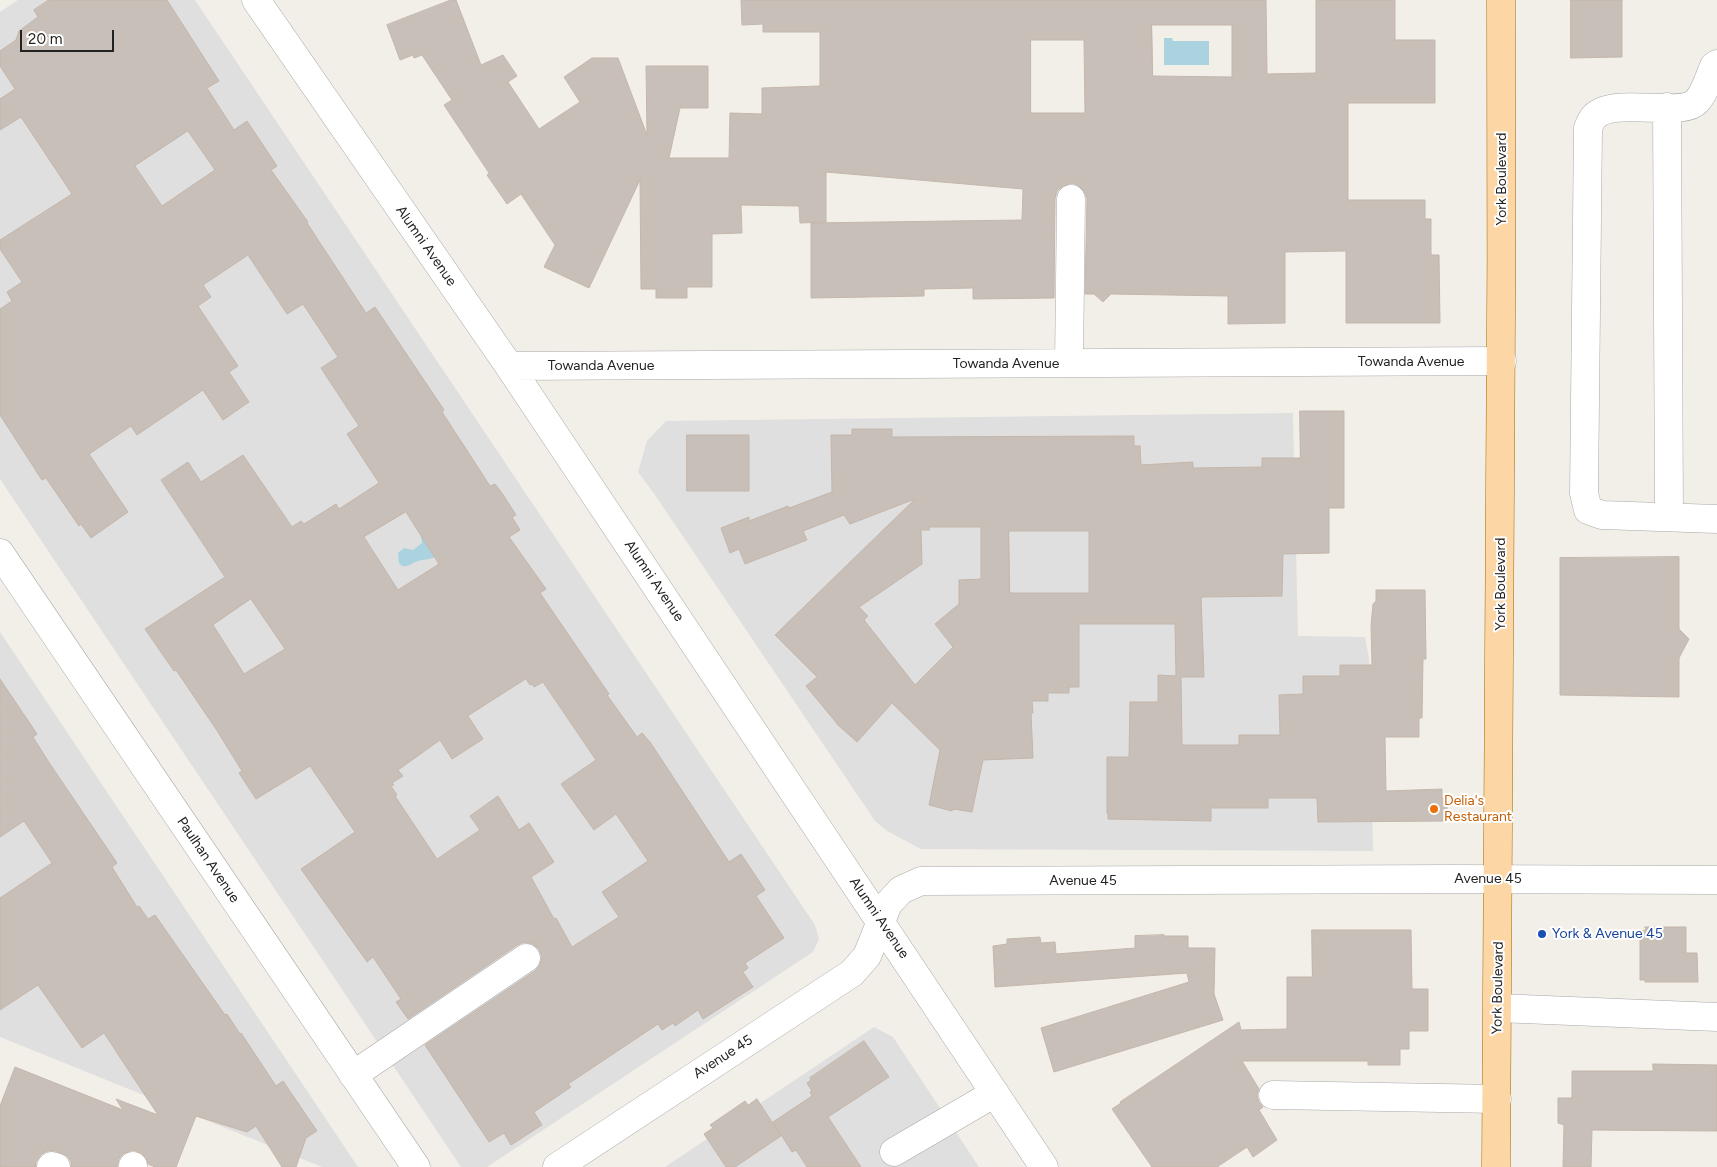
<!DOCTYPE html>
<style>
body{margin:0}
#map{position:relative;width:1717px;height:1167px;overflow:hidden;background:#f2efe9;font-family:Figtree,sans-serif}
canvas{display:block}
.scale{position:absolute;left:20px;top:30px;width:94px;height:22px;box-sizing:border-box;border:2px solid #222;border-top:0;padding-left:6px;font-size:15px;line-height:18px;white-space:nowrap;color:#222;-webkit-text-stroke:4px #fff;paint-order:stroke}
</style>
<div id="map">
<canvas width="1717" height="1167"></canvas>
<div class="scale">20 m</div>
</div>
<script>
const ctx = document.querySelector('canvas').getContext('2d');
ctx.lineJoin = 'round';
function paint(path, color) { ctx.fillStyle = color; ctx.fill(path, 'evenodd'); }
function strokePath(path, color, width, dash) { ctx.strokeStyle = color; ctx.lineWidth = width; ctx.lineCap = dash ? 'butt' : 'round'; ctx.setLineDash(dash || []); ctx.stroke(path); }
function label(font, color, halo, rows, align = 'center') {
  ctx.font = font + ' Figtree,sans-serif'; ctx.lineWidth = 4; ctx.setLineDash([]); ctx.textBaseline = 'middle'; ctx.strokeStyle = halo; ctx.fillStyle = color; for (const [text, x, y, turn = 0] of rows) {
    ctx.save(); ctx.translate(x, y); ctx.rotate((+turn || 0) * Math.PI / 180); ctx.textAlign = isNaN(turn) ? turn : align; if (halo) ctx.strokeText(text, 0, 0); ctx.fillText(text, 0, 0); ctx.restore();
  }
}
const residential = new Path2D(`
 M18,0H195L815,925L819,939L813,952L487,1167H461L0,479V12Z
 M1293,413L1298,636L1365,637L1369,658L1373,851L921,849L887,831L875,821L655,495L638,472L647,441L666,421Z
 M0,632L358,1167H322L0,1037Z
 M874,1027L893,1037L979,1167H665Z`);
const water = new Path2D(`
 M1164,38H1172L1173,41H1209V65H1164Z
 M422,535L435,557C429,560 423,559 418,561C411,563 410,567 402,566L399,563L398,553L404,548L413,550L422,543L421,537Z`);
const building = new Path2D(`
 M49,0H167L219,81L207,88L234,130L247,121L277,166L271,170L308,222L307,223L366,313L375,307L444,410L442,412L490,486L495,484L502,493L516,515L512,517L520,530L509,537L546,589L540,593L609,694L607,695L637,737L642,733L650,742L729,862L741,854L765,890L756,896L784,938L745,963L748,968L743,972L753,987L703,1019L698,1010L675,1026L673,1023L662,1030L658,1024L568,1084L571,1087L534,1112L542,1125L511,1145L504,1133L489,1142L425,1045L535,971L540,965L542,957L539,949L533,944L525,942L517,945L408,1019L396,1002L401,999L373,957L367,962L365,959L301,869L355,832L310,766L256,799L239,773L242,771L216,729L176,670L174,671L145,629L225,577L161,480L188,462L201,482L243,455L292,527L301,521L304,524L336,504L339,509L379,483L347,434L359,426L321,368L338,357L303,304L287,314L248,255L203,285L211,297L198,306L238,366L229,372L249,402L223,420L203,390L137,435L131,426L89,454L128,512L91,538L81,524L79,526L46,478L42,480L0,415V309L12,301L7,292L22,282L0,249V240L72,194L21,117L0,130V99L15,89L0,66V51L16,40L19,31L38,17L34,10ZM188,131L215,170L162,206L135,166ZM406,512L439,564L398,590L364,537ZM251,599L285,649L244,674L213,625ZM526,679L530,685L532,684L534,687L543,682L596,760L561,784L594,830L616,814L648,861L602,892L619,917L572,947L556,918L554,919L531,877L554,862L529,823L519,830L498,796L470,816L480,830L437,859L395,796L397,795L391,786L394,785L392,783L403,776L398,770L440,740L452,759L483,739L468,716Z
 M451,0H456L481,65L503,55L517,76L508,82L539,129L580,102L564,77L592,58H618L647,135L646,66H708V108H680L669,158H729L730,113L762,114V88L820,86V32H763V24L742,25L741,0H1266L1267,74L1316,73V0H1395V40H1435V103H1348V200H1425V219H1431V255H1439L1440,323H1346V251L1285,252V323L1228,324V296L1111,294L1103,302L1094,294H1085L1087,199L1084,191L1079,186L1072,183L1063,186L1057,191L1055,199L1054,298L973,299V288L924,289V296L811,298V223L1022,220L1023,189L826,172V222L800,223L799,206L741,205L742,233L712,234V287H687V298H656V289H641L640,180L589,288L544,267L555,245L521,194L507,204L487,175L489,173L444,105L452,100L422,55L414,58L413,55L400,60L387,25ZM1152,25H1232V77L1153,76ZM1031,40H1084L1085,113H1031Z
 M1571,0H1622V57L1571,58Z
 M1300,411H1344V508H1329V553L1283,554L1282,596L1201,597L1204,677H1181L1182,745H1239V735H1280L1279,695L1303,694V676H1340V665H1372L1371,626L1373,604L1376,601V590H1425L1426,659H1423L1422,718H1419V737H1385L1386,791L1442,789V798H1447V821L1318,822L1317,798H1268V808H1211V821L1108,819V814L1107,813V757H1129L1130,702H1158V675L1176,676L1175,624H1079V687H1069V693H1048V701H1032L1033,713H1031L1033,758L983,760L972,812L953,809L952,811L929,805L940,750L892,703L857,742L839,726L806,686L817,677L775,635L915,499L850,524L844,515L803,531L807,540L745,564L739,549L730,553L721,528L749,517V521L788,506L789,508L832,492L831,435H852V429H892V437L1134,436V446H1140L1141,465L1193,462V468L1262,467V458H1300ZM929,527H981V579L959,580V604L935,624L953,647L915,685L864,620L868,616L859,607L922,564L921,530H929ZM1009,531H1089V593H1010Z
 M687,435H749V491H687Z
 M1679,557V629L1689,639L1679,658V697L1560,695V558Z
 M0,679L37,734L33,737L48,761L117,863L112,867L137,907L139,906L148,919L155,915L225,1015L227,1014L240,1034L241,1033L276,1086L283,1081L317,1131L306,1138L296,1167H282L256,1126L247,1132L196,1116L176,1167H155L148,1164L146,1158L141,1153L133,1150L123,1154L119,1159L117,1167H71V1162L67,1156L55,1151H47L41,1155L36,1162V1167H0V1106L15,1067L123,1110L116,1099L158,1115L104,1033L82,1048L38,985L0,1010V898L52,863L24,821L0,837Z
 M1645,927H1686V953H1697L1698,982H1645V980H1640V931L1646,930Z
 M1312,930H1411L1412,989H1428V1031H1409V1049H1400V1065H1368V1061H1242L1259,1089L1257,1095L1259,1102L1263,1107L1259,1110L1277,1140L1253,1157L1247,1147L1217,1167H1152L1112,1109L1121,1103L1120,1102L1239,1022L1241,1030L1287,1029V977H1312Z
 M1164,935V936H1188V948H1215L1214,994L1223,1020L1054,1072L1041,1028L1189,982L1187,973L995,987L993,946L1007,944V939L1040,937L1041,943L1055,942L1056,954L1135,948V936Z
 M864,1041L889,1077L828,1117L861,1167H807L796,1150L792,1152L773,1122L812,1096L810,1092L812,1091L807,1083L811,1080L810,1078Z
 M1653,1064L1717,1065V1131L1592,1130L1591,1167H1563L1564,1125L1558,1123V1098H1572V1071H1653Z
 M757,1099L781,1136L735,1167H726L704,1134L713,1128L710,1125L745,1101L748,1105Z`);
const minor = new Path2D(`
 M256,0L509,366L1044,1167
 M1717,64L1714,66C1709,77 1706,91 1697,101C1681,119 1612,95 1593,118C1591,121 1589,125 1588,128L1584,493L1588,510L1602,515L1717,519
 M1667,107L1669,517
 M1069,363L1071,199
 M509,366L1502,361
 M0,553L416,1167
 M1498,1008L1717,1017
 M353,1075L526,958
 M1273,1095L1497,1099
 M894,1152L995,1093
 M51,1167L52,1166L56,1167
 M133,1167V1166
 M557,1167L852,973L867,956L888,904L901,890L921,881L1452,879L1717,880`);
const major = new Path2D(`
 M1496,1167C1501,778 1502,389 1501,0`);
const markers = [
 [1434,809,5,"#e8710a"],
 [1542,934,5,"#1a4fb4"]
];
const streetNames = [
 ["York Boulevard",1502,179,-90],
 ["Alumni Avenue",426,246,55],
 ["Towanda Avenue",1411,362],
 ["Towanda Avenue",1006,364],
 ["Towanda Avenue",601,366],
 ["Alumni Avenue",654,581,56],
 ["York Boulevard",1501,584,-90],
 ["Paulhan Avenue",208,860,56],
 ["Avenue 45",1488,879],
 ["Avenue 45",1083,881],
 ["Alumni Avenue",879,918,56],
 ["York Boulevard",1498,988,-89],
 ["Avenue 45",723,1057,-33]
];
const foodNames = [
 ["Delia's",1444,801],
 ["Restaurant",1444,817]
];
const transitNames = [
 ["York & Avenue 45",1552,934]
];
paint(residential, '#e0dfdf');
paint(water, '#aad3df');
paint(building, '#c7bfb8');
strokePath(building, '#c4b6ab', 1);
strokePath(minor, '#a9a9a9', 29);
strokePath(major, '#a06b00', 29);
strokePath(minor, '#fff', 28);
strokePath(major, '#fcd6a4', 28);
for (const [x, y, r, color] of markers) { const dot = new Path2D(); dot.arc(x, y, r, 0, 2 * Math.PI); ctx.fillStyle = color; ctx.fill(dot); strokePath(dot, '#fff', 2); }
label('14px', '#222', '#fff', streetNames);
label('14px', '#c56008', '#fff', foodNames, 'left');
label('14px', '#164399', '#fff', transitNames, 'left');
</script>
